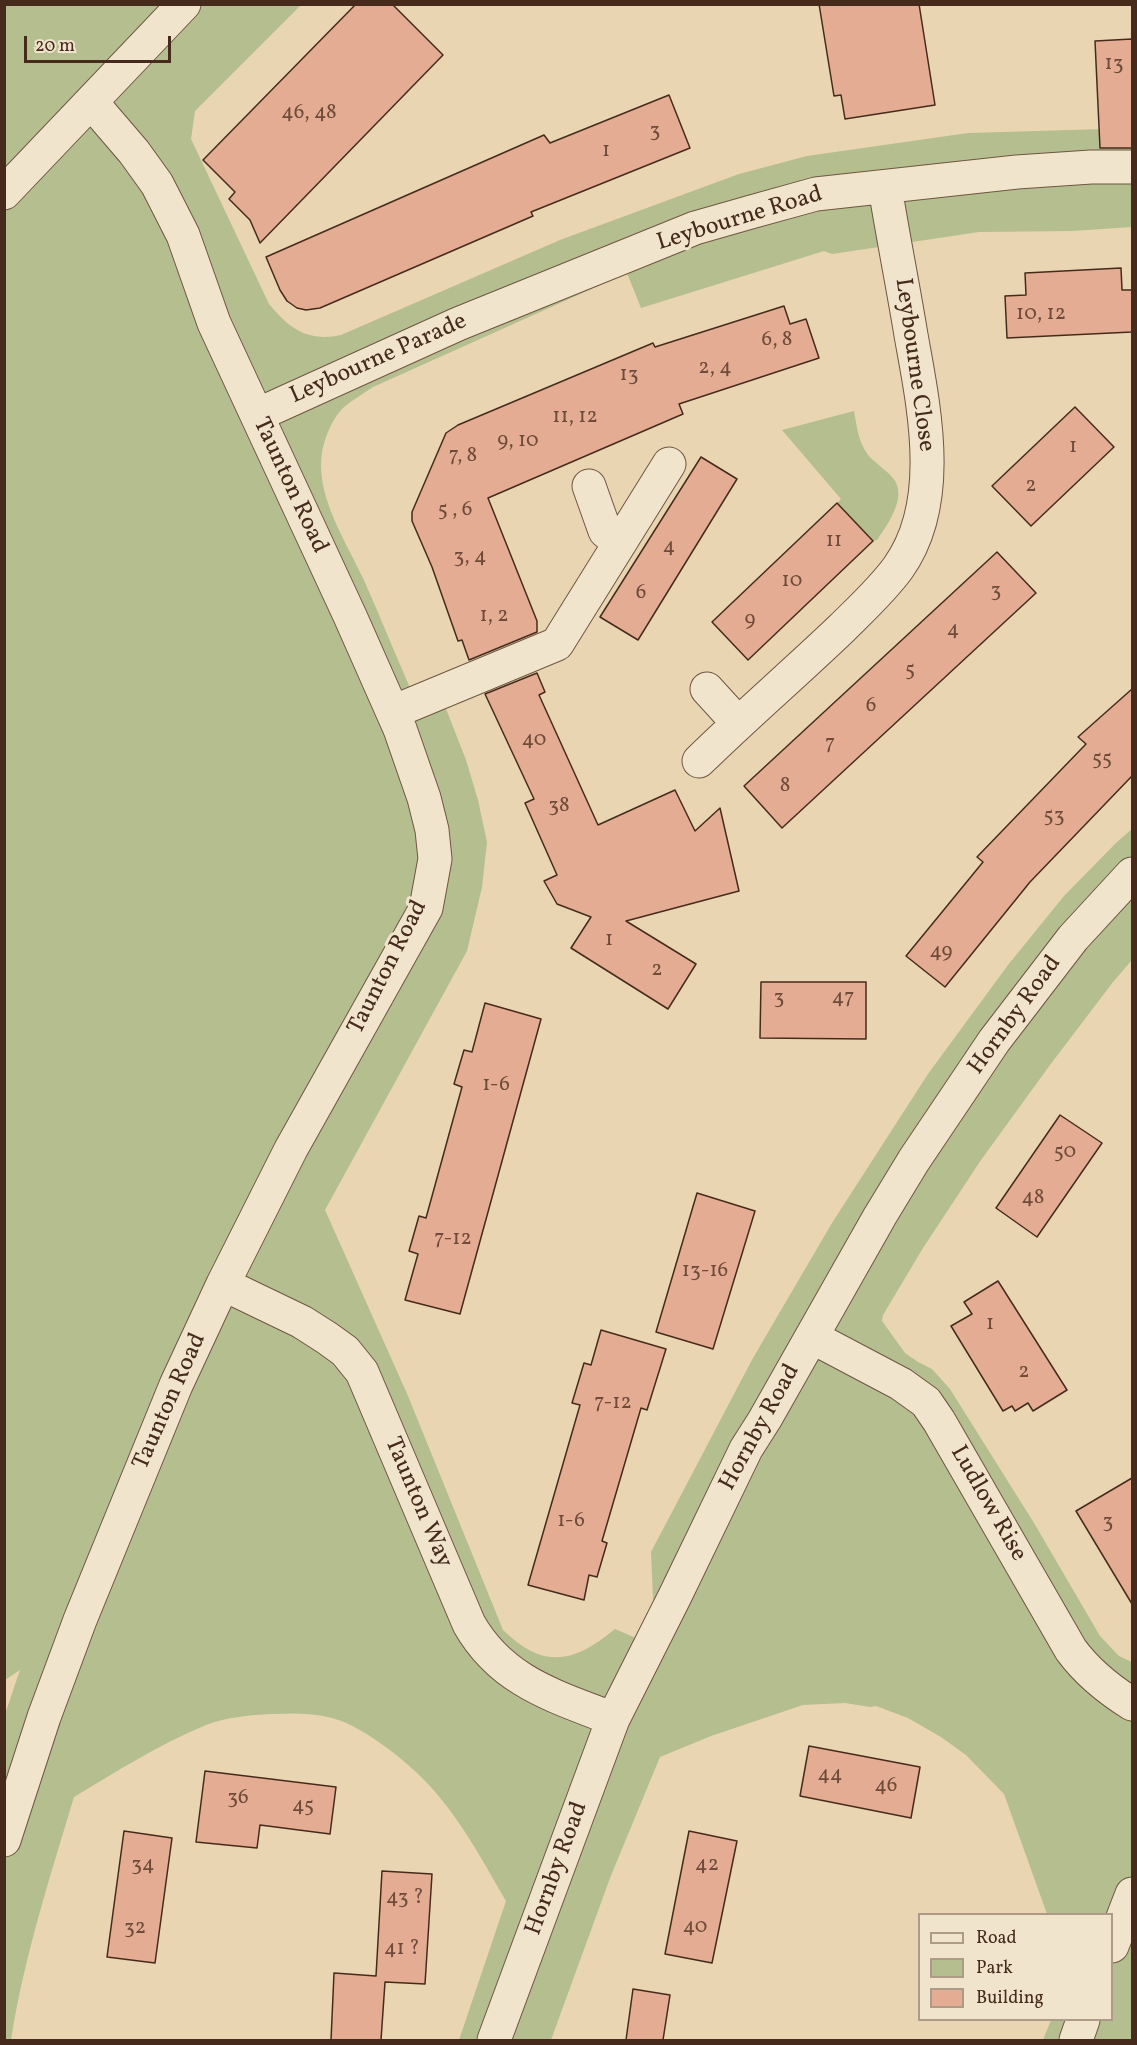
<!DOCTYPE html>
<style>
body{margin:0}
#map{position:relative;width:1137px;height:2045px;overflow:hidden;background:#e9d5b2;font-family:Vollkorn,serif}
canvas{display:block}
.frame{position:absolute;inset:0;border:6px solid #462b1d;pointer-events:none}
.legend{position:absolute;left:918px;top:1913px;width:195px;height:108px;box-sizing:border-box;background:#f1e4cd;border:2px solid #ad9a87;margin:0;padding:8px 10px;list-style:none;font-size:18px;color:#462b1d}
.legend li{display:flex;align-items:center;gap:12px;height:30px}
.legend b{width:30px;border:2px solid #ad9a87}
.scale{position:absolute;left:24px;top:36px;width:147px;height:27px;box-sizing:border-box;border:3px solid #462b1d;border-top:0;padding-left:8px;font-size:18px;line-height:21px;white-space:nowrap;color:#462b1d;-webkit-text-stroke:4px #f1e4cd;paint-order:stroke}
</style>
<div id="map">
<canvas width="1137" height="2045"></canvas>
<div class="frame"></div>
<ul class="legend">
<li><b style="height:8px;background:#f1e4cd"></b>Road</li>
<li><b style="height:16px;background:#b4be8e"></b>Park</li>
<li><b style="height:16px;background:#e4ac92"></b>Building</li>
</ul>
<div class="scale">20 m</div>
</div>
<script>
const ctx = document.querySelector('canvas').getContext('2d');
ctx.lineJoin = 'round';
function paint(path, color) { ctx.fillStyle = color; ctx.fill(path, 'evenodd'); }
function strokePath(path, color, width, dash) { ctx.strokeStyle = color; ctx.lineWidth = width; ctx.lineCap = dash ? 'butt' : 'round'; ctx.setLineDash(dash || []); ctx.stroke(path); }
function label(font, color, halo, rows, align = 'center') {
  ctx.font = font + ' Vollkorn,serif'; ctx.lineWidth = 6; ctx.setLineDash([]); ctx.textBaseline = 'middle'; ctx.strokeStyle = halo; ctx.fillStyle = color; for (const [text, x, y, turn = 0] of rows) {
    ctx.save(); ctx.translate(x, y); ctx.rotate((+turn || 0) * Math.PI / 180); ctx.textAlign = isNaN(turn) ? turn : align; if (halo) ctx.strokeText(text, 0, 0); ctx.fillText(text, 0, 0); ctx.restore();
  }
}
const green = new Path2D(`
 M4,5H301L195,111L191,139L269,304C290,329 307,342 341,335L560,240L739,174L807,156L968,133L1105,129L1132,130V227L1072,231L979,232L832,254L824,251L641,308L627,273L373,387C363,394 352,400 343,408C336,415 332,423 328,432C306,482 342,533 363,578C379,614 394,651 410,688L434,678L466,760L478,800L487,842L482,887L467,951L325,1210L408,1396L503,1630C544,1670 574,1663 615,1629L650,1644H655L651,1552L753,1358L832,1223L928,1074L1008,965L1064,896L1117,842L1132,829V960L1113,982L1050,1065L981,1160L923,1248L883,1315L882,1321L905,1353L918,1362L932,1369L950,1389L1034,1523L1100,1636L1119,1656L1132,1662V2040H1043L1051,2020H1112V1914H1047L1004,1794L966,1755L941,1737L908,1718L876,1706L870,1707L845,1703L803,1705L711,1736L660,1757L610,1878L551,2040H459L506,1901C470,1839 446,1791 387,1748C371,1736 351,1723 332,1718C313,1713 292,1713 273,1714C250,1715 227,1717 206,1725C160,1744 117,1771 74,1797C50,1877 24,1957 11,2040H5L4,1717L20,1670L5,1680Z
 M854,411C857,427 858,441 868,455C875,463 885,469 892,477C909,495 888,524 877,540L873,541L837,503L841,499L782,430Z`);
const building = new Path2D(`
 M356,4H392L443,55L260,243L250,220L229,199L235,192L203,160Z
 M819,4H919L935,105L845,119L841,95L834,96Z
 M1132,39V148H1100L1095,41Z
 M669,95L690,148L531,212L533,216L320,308L306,310L297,308L287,301L280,290L266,257L544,135L550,143Z
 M1121,268L1122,290H1132V332L1007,338L1005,296L1026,295L1025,273Z
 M784,306L790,324L806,319L819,358L679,404L683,414L488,498L537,621V632L469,660L462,640L458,641L432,567L412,521V512L446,433L458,425L653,343L655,347Z
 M1075,407L1114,447L1031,526L992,486Z
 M701,457L737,479L638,640L600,617Z
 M837,503L873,541L748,660L712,622Z
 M997,552L1036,593L782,828L744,786Z
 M537,673L545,692L539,695L598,825L675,790L695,831L720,808L739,891L626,921L696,964L668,1009L571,948L591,917L557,904L544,881L557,875L525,803L534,799L485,694Z
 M1132,689V776L1030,882L945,987L906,956L983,862L977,857L1086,744L1078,737Z
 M761,982H866V1039L760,1038Z
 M485,1003L541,1019L460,1314L405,1300L418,1254L409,1251L419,1216L426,1218L462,1087L454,1084L464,1050L472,1052Z
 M1060,1115L1102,1143L1037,1237L996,1208Z
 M697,1193L755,1211L713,1349L656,1332Z
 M998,1281L1067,1390L1033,1411L1028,1403L1015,1411L1012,1406L1003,1411L951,1326L972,1314L964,1302Z
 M601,1330L666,1349L647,1410L641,1408L602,1541L607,1543L597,1577L589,1575L584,1600L528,1585L580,1405L572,1403L584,1363L591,1365Z
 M1132,1478V1604L1076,1511Z
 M809,1746L920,1767L911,1818L800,1796Z
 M205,1771L336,1787L330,1834L260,1825L257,1848L196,1842Z
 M124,1831L172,1838L155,1963L107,1957Z
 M689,1831L737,1841L712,1963L665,1954Z
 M382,1871L432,1874L425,1984L385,1982L381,2040H331L334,1973L376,1976Z
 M633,1989L670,1995L663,2040H626Z`);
const minor = new Path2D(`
 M4,193L184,4
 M257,415L458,324L695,228L751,212L816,194L1017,172L1091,167H1132
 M589,486L605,531L620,543
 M707,689L738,723
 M393,712L557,644L669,464
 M699,761C746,715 795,673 842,628C861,609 882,590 898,568C945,503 924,408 911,335C903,286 893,237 885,187
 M223,1284L302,1322L327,1338L345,1351L362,1372L469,1624C502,1682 555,1696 613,1719
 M812,1337L901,1384L926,1402L939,1421L1071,1650C1088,1673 1108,1689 1132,1704
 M4,1840L44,1717L80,1620L176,1385L223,1284L291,1149L426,908L435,859L432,830L424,798L400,729L350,616L214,323L183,235L157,184L134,152L92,103
 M1112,1946L1132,1894
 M494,2040L613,1719L675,1596L746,1449L765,1419L880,1216L914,1160L994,1041L1073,938L1132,874
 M1076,2040L1083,2020`);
const numberNames = [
 ["13",1114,65],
 ["46, 48",309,114],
 ["3",655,132],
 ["1",606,152],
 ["10, 12",1041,315],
 ["6, 8",777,341],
 ["2, 4",715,369],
 ["13",629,376],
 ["11, 12",575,418],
 ["9, 10",518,442],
 ["1",1073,448],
 ["7, 8",463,457],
 ["2",1031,487],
 ["5 , 6",455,511],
 ["11",834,542],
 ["4",669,548],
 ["3, 4",470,558],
 ["10",792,582],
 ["3",996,592],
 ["6",641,594],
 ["1, 2",494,617],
 ["9",750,621],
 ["4",953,631],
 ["5",910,671],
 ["6",871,707],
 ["40",534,741],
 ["7",830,745],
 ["55",1102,760],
 ["8",785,787],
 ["38",559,807],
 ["53",1054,817],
 ["1",609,941],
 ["49",941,953],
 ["2",657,971],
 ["3",779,999],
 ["47",843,999],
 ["1-6",496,1086],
 ["50",1065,1153],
 ["48",1033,1199],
 ["7-12",453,1240],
 ["13-16",705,1272],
 ["1",990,1325],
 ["2",1024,1373],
 ["7-12",613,1404],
 ["1-6",571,1522],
 ["3",1108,1523],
 ["44",830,1776],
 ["46",886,1787],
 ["36",238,1799],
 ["45",303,1807],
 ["34",143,1866],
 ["42",707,1866],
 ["43 ?",405,1899],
 ["40",695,1928],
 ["32",135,1929],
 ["41 ?",402,1950]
];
const streetNames = [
 ["Leybourne Road",740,220,-17],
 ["Leybourne Parade",379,360,-24],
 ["Leybourne Close",913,365,82],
 ["Taunton Road",289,486,65],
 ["Taunton Road",389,968,-63],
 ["Hornby Road",1016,1016,-54],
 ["Taunton Road",171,1402,-66],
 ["Hornby Road",761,1428,-61],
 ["Taunton Way",417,1503,67],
 ["Ludlow Rise",987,1504,60],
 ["Hornby Road",558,1869,-70]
];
paint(green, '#b4be8e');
paint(building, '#e4ac92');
strokePath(building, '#462b1d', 1.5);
strokePath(minor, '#6f5642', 35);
strokePath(minor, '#f1e4cd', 33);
label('21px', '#6e4b3a', null, numberNames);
label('24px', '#462b1d', '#f1e4cd', streetNames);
</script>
